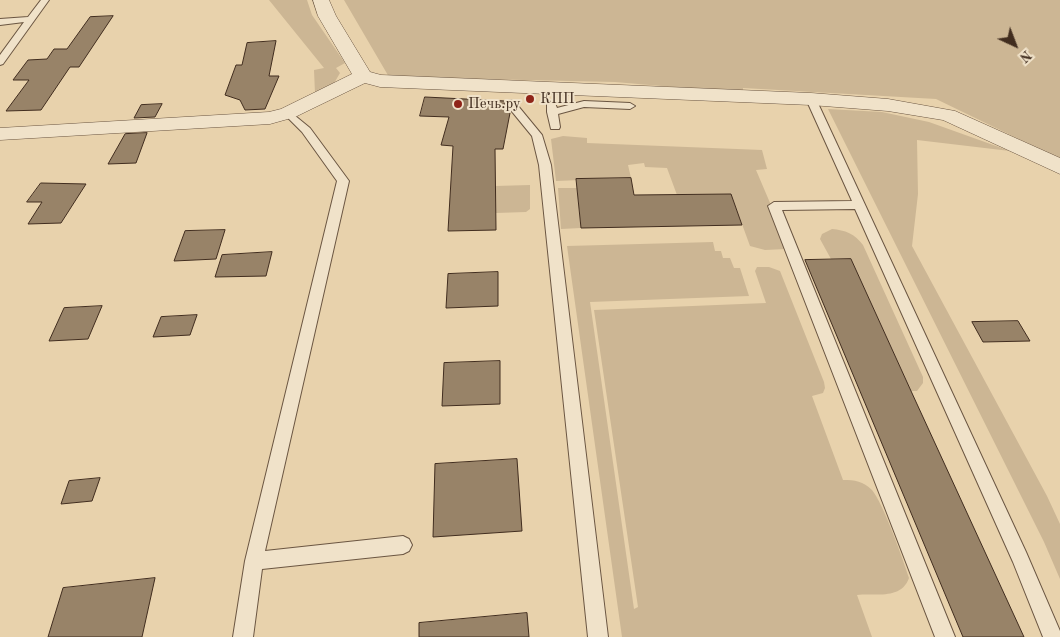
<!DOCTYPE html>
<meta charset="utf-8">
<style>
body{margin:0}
#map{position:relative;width:1060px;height:637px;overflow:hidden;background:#e8d2ac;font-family:"Old Standard TT",serif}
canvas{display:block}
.north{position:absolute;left:990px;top:20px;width:50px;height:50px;-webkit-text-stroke:4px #f0e2c9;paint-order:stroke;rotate:137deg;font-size:14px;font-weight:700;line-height:20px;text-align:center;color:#412d1f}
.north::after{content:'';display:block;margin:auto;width:18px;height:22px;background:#412d1f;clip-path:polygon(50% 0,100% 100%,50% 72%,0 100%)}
</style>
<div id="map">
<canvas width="1060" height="637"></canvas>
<div class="north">N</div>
</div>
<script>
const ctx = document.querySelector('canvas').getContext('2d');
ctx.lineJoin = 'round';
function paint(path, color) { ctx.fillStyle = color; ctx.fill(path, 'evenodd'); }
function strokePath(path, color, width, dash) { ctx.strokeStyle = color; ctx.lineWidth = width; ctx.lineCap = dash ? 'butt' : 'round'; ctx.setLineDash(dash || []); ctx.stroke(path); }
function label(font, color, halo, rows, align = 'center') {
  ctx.font = font + ' "Old Standard TT",serif'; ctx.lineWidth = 4; ctx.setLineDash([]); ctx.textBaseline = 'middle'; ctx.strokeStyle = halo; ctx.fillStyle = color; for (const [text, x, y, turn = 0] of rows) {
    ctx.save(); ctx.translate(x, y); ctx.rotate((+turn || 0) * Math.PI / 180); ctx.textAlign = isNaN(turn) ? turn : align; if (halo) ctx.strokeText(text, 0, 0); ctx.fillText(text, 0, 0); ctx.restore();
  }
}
const green = new Path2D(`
 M269,0H307L312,15L345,63L336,68L340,73L333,85L315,93L314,70L324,68Z
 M344,0H1060V159L936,99L743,88V93L615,82L389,77Z
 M828,109L882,112L929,122L1010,151L917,140L918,194L912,246L1047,496L1060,524V579L1044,542Z
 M563,136L587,138V143L762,150L767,169L756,170L788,245L786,249L765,250L750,246L731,194L677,195L667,168L645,167L644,163L628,165L631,178L556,181L551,139Z
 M530,185V209L526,212L496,213L495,186Z
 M558,188H577L581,228L561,229Z
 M832,229C845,230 855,234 863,245L923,377V383L917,391H911L851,259H831L820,239L822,234Z
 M713,242L715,251H721L723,258H730L734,268H740L749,296L590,302L634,609L638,607L594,310L766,303L755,271L757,267H769L780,271L824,382L825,388L823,393L812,396L843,480C855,480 863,481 872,490C883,503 903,559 909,578C901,600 876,593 857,595L872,637H622L567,246Z`);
const building = new Path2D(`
 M113,16L79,67H70L41,110L6,111L29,80H13L28,60L47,59L54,49H67L90,17Z
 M276,41L269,76H279L265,109L245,110L240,100L225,95L236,65H242L247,43Z
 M425,97L505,101L504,104L510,113L503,149H495L496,230L448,231L453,146L441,145L449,117L420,116Z
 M162,104L155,117L134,118L141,105Z
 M147,133L136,163L108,164L125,134Z
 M631,178L634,195L731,194L742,225L581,228L576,179Z
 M41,183L86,184L61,223L28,224L42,202H27Z
 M225,230L216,259L174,261L185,231Z
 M272,252L266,276L215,277L222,255Z
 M851,259L911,391L1024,637H963L805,260Z
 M498,272V306L446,308L448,274Z
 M102,306L88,339L49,341L64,308Z
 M197,315L190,335L153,337L161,317Z
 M1018,321L1030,341L983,342L972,322Z
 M500,361V404L442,406L444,363Z
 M517,459L522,531L433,537L435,464Z
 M100,478L92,501L61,504L69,481Z
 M155,578L142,637H48L63,588Z
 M527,613L529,637H419V623Z`);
const lane = new Path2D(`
 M41,0H49L3,64L0,65V55L24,22L0,25V19L28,17Z
 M811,96L816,99L1026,552L1060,631V637H1043L1013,562L855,209L782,210L955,637H935L768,206L774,202L852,201L806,99Z
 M510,100L514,101L542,135L551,165L608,637H588L539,165L532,136L505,103Z
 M584,101L630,103L635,106L630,109L584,107L558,114L560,127L559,129H551L547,112V103H555L557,108Z
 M288,110L310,128L349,181L265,551L403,536L409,539L412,545L409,551L403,554L262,569L253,637H233L245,561L337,181L302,132L283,113Z`);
const street = new Path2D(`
 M313,0H329L336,16L370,72L381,75L811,93L888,99L955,111L1060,158V174L943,120L888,111L811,105L380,87L365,83L295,117L270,124L0,140V128L269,112L281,109L352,74L318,16Z`);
const markers = [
 [530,99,5,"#8f2418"],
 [458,104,5,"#8f2418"]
];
const farPoinames = [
 ["КПП",540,99],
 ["Печь.ру",468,104]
];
paint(green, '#ccb694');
paint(building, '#988368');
strokePath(building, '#412d1f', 1);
strokePath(lane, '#6b5642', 2);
strokePath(street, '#6b5642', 1);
paint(lane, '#f0e2c9');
paint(street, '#f0e2c9');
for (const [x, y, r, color] of markers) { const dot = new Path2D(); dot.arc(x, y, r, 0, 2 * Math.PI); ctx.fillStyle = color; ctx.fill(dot); strokePath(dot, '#f0e2c9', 2); }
label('15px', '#412d1f', '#f0e2c9', farPoinames, 'left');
</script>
